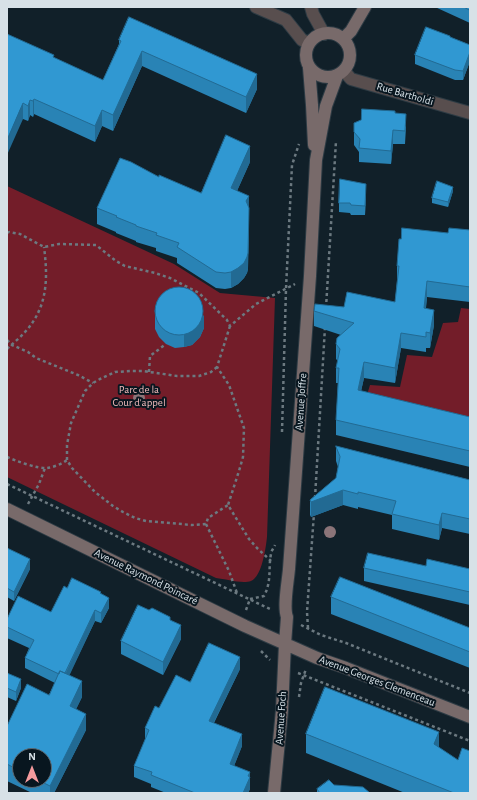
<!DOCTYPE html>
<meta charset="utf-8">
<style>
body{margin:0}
#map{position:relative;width:477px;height:800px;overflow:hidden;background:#112029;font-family:"Alegreya Sans",sans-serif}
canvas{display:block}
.frame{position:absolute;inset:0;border:8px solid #d7e1e7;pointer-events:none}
.north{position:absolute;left:12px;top:748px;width:40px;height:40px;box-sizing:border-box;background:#08161f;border:1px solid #5b676f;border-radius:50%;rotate:0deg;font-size:11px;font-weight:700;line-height:16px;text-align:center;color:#d7e1e7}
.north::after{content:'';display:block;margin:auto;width:14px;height:18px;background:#f59b9e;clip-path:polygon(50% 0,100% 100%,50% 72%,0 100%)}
</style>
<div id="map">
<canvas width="477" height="800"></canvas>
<div class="frame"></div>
<div class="north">N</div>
</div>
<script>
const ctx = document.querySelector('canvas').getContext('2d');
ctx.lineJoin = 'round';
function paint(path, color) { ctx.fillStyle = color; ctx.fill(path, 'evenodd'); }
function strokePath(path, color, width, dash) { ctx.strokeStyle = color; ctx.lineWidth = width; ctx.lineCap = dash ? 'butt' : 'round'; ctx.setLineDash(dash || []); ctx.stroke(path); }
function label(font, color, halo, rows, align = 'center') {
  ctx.font = font + ' "Alegreya Sans",sans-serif'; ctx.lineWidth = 4; ctx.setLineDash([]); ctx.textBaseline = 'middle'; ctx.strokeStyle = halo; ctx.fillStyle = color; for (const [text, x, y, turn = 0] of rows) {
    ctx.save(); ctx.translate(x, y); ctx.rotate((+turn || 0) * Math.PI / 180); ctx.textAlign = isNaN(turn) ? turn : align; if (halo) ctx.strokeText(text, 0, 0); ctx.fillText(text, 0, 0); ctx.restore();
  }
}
const green = new Path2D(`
 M7,186L174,264L220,293L275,298L267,537C266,547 262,577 251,581C242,584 226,579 216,578L7,477Z
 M461,308L470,309V423L366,398L370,385L400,387L407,355L432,357L443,323L458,322Z`);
const path = new Path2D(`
 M7,233L9,232L20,234L44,247L59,244L96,245L116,261L125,266L155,273L170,278L199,293L227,320L230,326L256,304L295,284
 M326,308L336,141
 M230,326L217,367L229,385L244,428L243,457L239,471L228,505L249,539L257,548L271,561
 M7,340L12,345L28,352L36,358L78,375L93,383
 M7,349C13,343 20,338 25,332C48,307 48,278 44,247
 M217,367L211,372L199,376H177L143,371H131L115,372L100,379L93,383L85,391L71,423L67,445V460L72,468L95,492L113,506L123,512L135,518L146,521L192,525L206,524L208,518L228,505
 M149,372L150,356L166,344
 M282,432L286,289L292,165L299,144
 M7,457C16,461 38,469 47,468C54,467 62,464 67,460
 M7,484L272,610
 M315,498L325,327
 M28,504L39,484L45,468
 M206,524L229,571L237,593
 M250,599L264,596C272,581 268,569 271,554C271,551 274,548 275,545
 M246,610L250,599
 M301,625L321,635L346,643L470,693
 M308,628L307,612L314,513
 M261,651L270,660
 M298,673L470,741
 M299,697L301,683L306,669`);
const street = new Path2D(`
 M256,7L286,20L302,40L309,43
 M311,7L313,14L324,34
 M344,71L351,79L470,113`);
const secondary = new Path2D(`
 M306 55a22 22 0 1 1 44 0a22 22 0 1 1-44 0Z
 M343,39L351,31L365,7
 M309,68L312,105L314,145
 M7,509L245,626L317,658L346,668L470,717
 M274,793L282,710L285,644L287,617C283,607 288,581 289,569L310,276L316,160L326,106L337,76`);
const trees = [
 [139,398],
 [330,532]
];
const wall = new Path2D(`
 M435,7H470V23Z
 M7,34L54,58L103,80L119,44V40L257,89L246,113L142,66L113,131L102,126L95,142L34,114L33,117L30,115L28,121L23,119Z
 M450,37L470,45V61L463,80H455L415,64V55Z
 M395,113L406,127L405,144H393L391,164L359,162V152L354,145V132Z
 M250,162L237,191L249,212V213L248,269L247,273L244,278L238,284L231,288L225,289L216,288L177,263V258L156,251V248L136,242V241L116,233V232L97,224V208L159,177L201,193Z
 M453,191L448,207L432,203V198Z
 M366,193L365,215H351L350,213L339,212V203Z
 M470,230V302L427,297L426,308L434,325L430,348H426V352L401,348L395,383L364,378L361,391L470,417V467L336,435V420L338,383H336V368L338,361L336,359V344L341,335L314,326V311L344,307L395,302L397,281V266L448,233Z
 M155,306L204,328L200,337L192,345L184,347L175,348L166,344L159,337L155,329Z
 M336,446L470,480V534L442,528L439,540L392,529V515L358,507V509L343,505L311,517L310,515V500L336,478L338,467L336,461Z
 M7,548L30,569L14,601L7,597Z
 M426,566L470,569V605L364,581V568Z
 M67,588L101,594L109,608L101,623L95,621L69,675L82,697L76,709L86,730L54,793H32L7,781V726L49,695L55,683L25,668V658L29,648L7,638V619L51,612ZM20,756L44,780H20Z
 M331,597L470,628V668L331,614Z
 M149,610L170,620L181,639L163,675L121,654V641Z
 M240,669L214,723L242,746L234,766L250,772V789L248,793H166L151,787V784L134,777V766L145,740V728L159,708L190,682Z
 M7,673L21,688L16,701L7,697Z
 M306,734L470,793H405L306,753Z
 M334,785L370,793H317V789Z`);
const shadedWall = new Path2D(`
 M142,51V66L113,131V115Z
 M470,52V61L463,80V71Z
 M257,74V89L246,113V97Z
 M34,99V114L33,117V101Z
 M30,100V115L28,121V106Z
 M23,103V119L7,155V140Z
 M102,110V126L95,142V126Z
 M393,130V144L391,164V151Z
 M250,146V162L231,204V188Z
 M366,184V193L365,215V206Z
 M453,187V191L448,207V202Z
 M249,196L248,269L247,273L244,278L238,284L231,288V272L246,201Z
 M427,281V297L424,323V308Z
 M434,310V325L430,348V333Z
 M204,315V328L200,337L192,345L184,347V334Z
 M401,333V348L395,383V368Z
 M364,362V378L358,405V390Z
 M343,490V505L311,517V502Z
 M442,513V528L439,540V525Z
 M30,559V569L14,601V592Z
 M109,598V608L101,623V613Z
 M95,610V621L64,687V677Z
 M181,625V639L163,675V662Z
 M240,657V669L209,732V721Z
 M21,679V688L16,701V692Z
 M82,681V697L70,722V706Z
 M86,714V730L54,793H50V786Z
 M439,732V752L434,744Z
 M242,734V746L230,776V764Z
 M250,772V789L248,793H243L248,776Z`);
const building = new Path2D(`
 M464,7H470V10Z
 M129,17L257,74L246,97L142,51L113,115L102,110L95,126L34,99L33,101L30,100L28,106L23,103L7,140V34L54,55L53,57L103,80L121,41L119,40Z
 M426,27L450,36V37L470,45V52L463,71L455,70L415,55Z
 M362,109L395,111V113L406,114L405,131L393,130L391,151L359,148L360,139L354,132V123L361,120Z
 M226,135L250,146L231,188L249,196L246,201L249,208L248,253L247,257L244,263L238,268L231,272L225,273L216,272L177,247L179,243L156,235L157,233L136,226V225L116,217L117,216L97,208L120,158L131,162L159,177V175L201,193Z
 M340,179L366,184L365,206L351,205L350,203H339Z
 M437,181L453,187L448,202L432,198Z
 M402,228L448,233L449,228L470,230V287L427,281L424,308L434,310L430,333L426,332V337L401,333L395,368L364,362L358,390L470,417V451L336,420L339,368H336L340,349L336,344L337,338L354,323L314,311L315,304L344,307L347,292L395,302L399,266H397L399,239H401Z
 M155 311a24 24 0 1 1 48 0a24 24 0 1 1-48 0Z
 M336,446L470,480V519L442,513L439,525L392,514L396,501L358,492V494L343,490L311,502L310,500L336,478L340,457Z
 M7,548L30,559L14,592L7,588Z
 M368,553L426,566L427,559L470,569V592L364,568Z
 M340,577L470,628V652L331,597Z
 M72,578L101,592L100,593L109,598L101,613L95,610L65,673L60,671L59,674L25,658L34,640L7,627V619L18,596L51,612L64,586L67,588Z
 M138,605L149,610L152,608L170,617V620L181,625L163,662L121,641Z
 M209,643L240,657L209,721L242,734L230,764L250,772L248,776L250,777L243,793H195L151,775L152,772L134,766L149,730L145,728L155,706L159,708L176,675L190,682Z
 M60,671L82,681L70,706L86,714L50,786L38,780H44V756H20V771L7,764V726L27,684L49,695Z
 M7,673L21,679L16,692L7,688Z
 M325,687L439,732L434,744L458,760L462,748L470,751V793H454L306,734Z
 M329,780L334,785L363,787L370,793H320L317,789Z`);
const streetNames = [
 ["Rue Bartholdi",405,94,16],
 ["Avenue Joffre",301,402,-86],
 ["Avenue Raymond Poincaré",146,577,26],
 ["Avenue Georges Clemenceau",377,681,21],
 ["Avenue Foch",281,718,-86]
];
const parkNames = [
 ["Parc de la",139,390],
 ["Cour d'appel",139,403]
];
paint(green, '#731d29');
strokePath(street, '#2d3b44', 14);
strokePath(secondary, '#2d3b44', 14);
strokePath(path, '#6c7980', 2.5, [3, 3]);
strokePath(street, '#584e4e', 12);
strokePath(secondary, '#786a6a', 12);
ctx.fillStyle = '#8b7478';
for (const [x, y] of trees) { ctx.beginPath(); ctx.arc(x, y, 6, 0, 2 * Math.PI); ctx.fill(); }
paint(wall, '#2983b5');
paint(shadedWall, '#226a93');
paint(building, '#3098d2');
strokePath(building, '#226a93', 1);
label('11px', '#d7e1e7', '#08161f', streetNames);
label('11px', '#efb9b9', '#08161f', parkNames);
</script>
